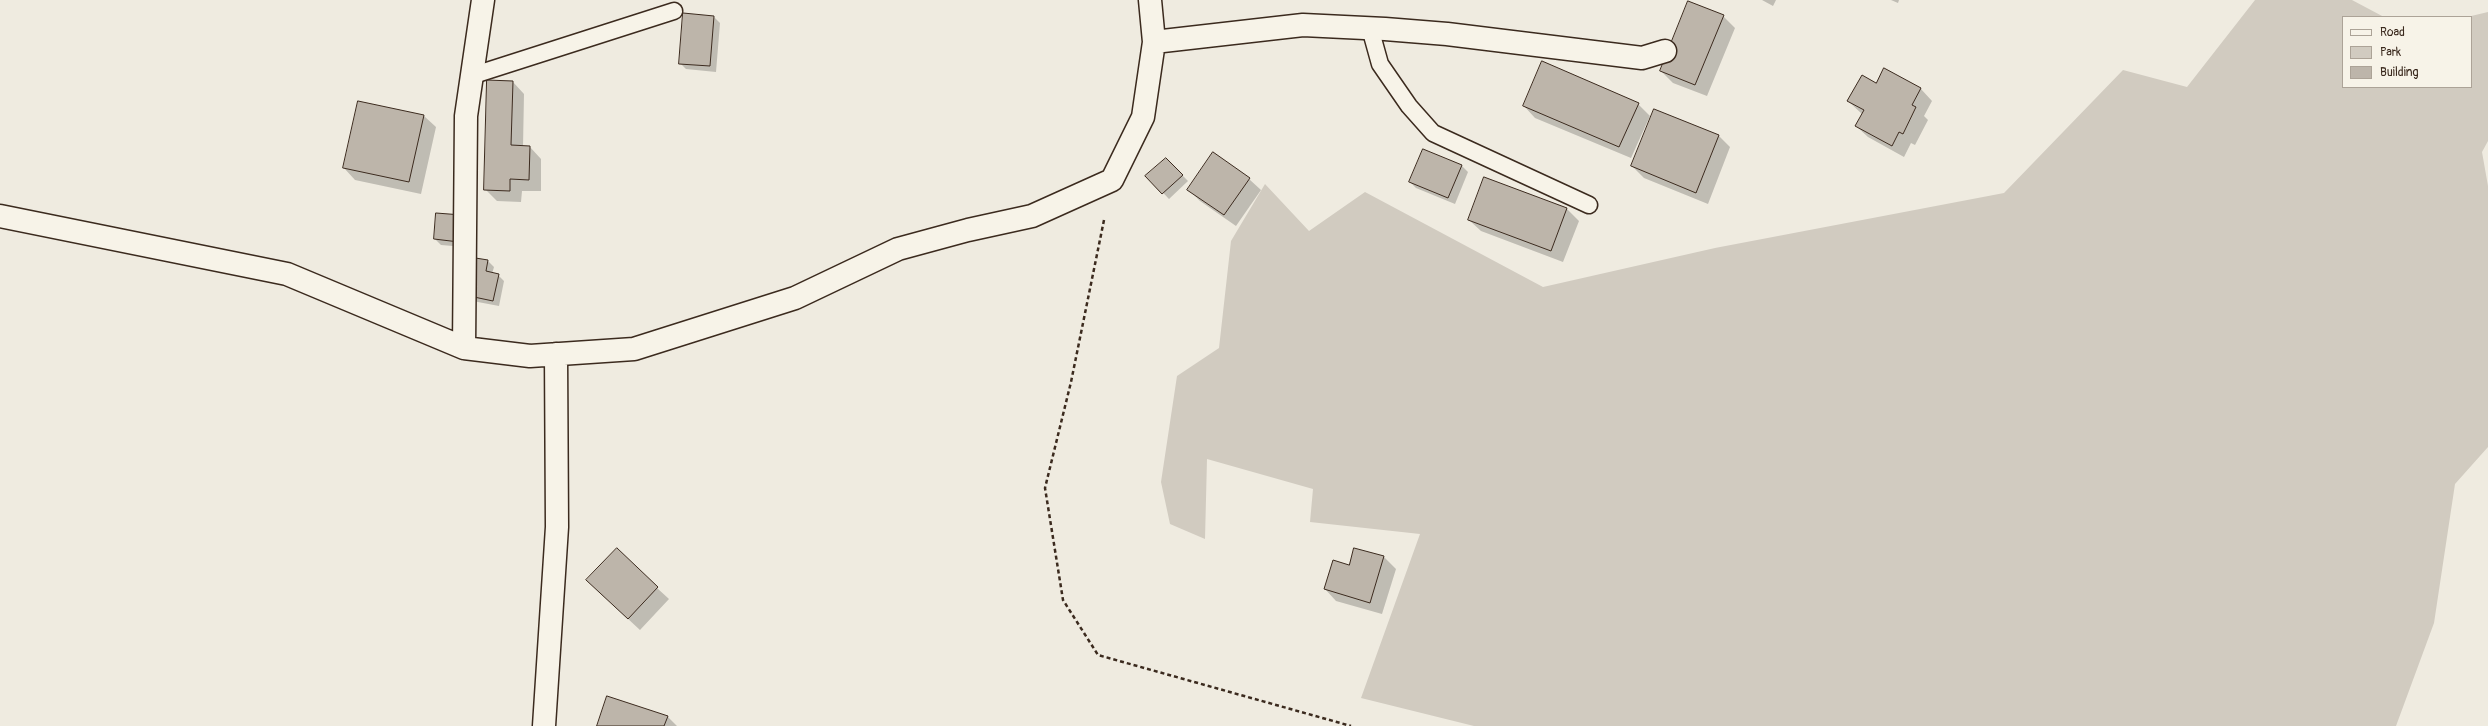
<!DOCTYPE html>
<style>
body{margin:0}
#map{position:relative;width:2488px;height:726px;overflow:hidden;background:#efebe0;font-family:Pangolin,sans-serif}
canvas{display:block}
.legend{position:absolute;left:2342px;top:16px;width:130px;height:72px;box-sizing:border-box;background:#f7f3e8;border:1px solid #aca397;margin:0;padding:5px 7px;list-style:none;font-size:12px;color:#3b2a1e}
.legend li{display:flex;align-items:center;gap:8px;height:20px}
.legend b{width:20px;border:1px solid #aca397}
</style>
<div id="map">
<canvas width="2488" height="726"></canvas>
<ul class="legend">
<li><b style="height:5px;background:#f7f3e8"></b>Road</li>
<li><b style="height:11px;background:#d1cbc0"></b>Park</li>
<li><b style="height:11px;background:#bdb5aa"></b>Building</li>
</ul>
</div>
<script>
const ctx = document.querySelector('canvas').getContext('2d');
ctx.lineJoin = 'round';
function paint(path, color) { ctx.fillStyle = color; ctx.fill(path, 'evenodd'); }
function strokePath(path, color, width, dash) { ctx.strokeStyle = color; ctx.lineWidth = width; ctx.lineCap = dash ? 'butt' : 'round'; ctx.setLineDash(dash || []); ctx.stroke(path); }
const green = new Path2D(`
 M2255,0H2352L2384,17H2343V87H2471V17H2467L2488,12V141L2482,152L2488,186V447L2455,484L2434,623L2396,726H1474L1361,698L1420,534L1310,522L1313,489L1207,459L1205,539L1170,524L1161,482L1177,376L1219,348L1231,241L1265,184L1309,231L1365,192L1543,287L1715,248L2004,193L2123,70L2187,87Z`);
const shadow = new Path2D(`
 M1762,0H1776L1773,6Z
 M1891,0H1899L1898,3Z
 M1723,16L1735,28L1707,96L1673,83L1661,71Z
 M714,17L720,23L716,72L686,69L680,63Z
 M1885,69L1921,89L1932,101L1924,116L1928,120L1915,145L1911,143L1904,157L1868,137L1856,126L1862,114L1848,101L1877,84Z
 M513,82L524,94L523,147H530L541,159V191H522L521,202L497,201L485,189Z
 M358,102L424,116L436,127L421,194L355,180L344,168Z
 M1638,104L1650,116L1631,158L1535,118L1524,106Z
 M1655,110L1719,136L1730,147L1708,204L1644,178L1632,166Z
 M1166,159L1188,181L1169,199L1147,176Z
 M1462,166L1468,172L1455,204L1416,188L1410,182Z
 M1485,178L1567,209L1579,221L1563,262L1481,231L1469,220Z
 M1249,179L1261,190L1236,226L1200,201L1188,189Z
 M437,214L465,247L441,245L435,239Z
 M464,257L488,261L494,267L492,274L498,275L504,281L499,306L462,299Z
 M1354,549L1384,557L1396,569L1382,614L1336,601L1325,589L1349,566Z
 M657,588L669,599L640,630L599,592Z
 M667,716L677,726H598Z`);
const building = new Path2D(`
 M1688,1L1724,15L1695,85L1660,71Z
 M683,13L714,16L710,66L679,64Z
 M1542,61L1639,103L1619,147L1523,106Z
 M1884,68L1921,88L1912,105L1916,107L1903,134L1899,132L1892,146L1855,126L1864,110L1847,101L1862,75L1876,83Z
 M487,80L513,81L511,145L530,146L529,180L510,179V191L484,190Z
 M358,101L424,115L409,182L343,168Z
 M1654,109L1719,135L1696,193L1631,166Z
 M1423,149L1462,165L1448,198L1409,182Z
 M1213,152L1250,178L1224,215L1187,190Z
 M1166,158L1183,175L1162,194L1145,176Z
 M1484,177L1567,208L1551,251L1468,220Z
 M436,213L462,215L459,242L434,239Z
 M463,256L488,260L486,271L499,274L493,301L455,293Z
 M617,548L658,587L628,619L586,580Z
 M1354,548L1384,556L1370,603L1324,589L1333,560L1349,565Z
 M607,696L668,716L664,726H597Z`);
const path = new Path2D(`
 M1104,220L1071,382L1045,488L1063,600L1098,655L1351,726`);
const lane = new Path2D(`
 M1370,28L1380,64L1409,106L1433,133L1589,205
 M471,76L674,11`);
const street = new Path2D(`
 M1154,42L1303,25L1385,29L1447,34L1642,58L1665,51
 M0,216L287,274L464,348L530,356L634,349L795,298L898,249L968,230L1032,216L1112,180L1143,117L1154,42L1150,0
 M464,348L466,116L483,0
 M544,726L557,527L556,354`);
paint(green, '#d1cbc0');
paint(shadow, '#0003');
paint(building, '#bdb5aa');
strokePath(building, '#3b2a1e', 1);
strokePath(lane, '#3b2a1e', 19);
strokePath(street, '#3b2a1e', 25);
strokePath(path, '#3b2a1e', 2.5, [4, 3]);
strokePath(lane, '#f7f3e8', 16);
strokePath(street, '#f7f3e8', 22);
</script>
